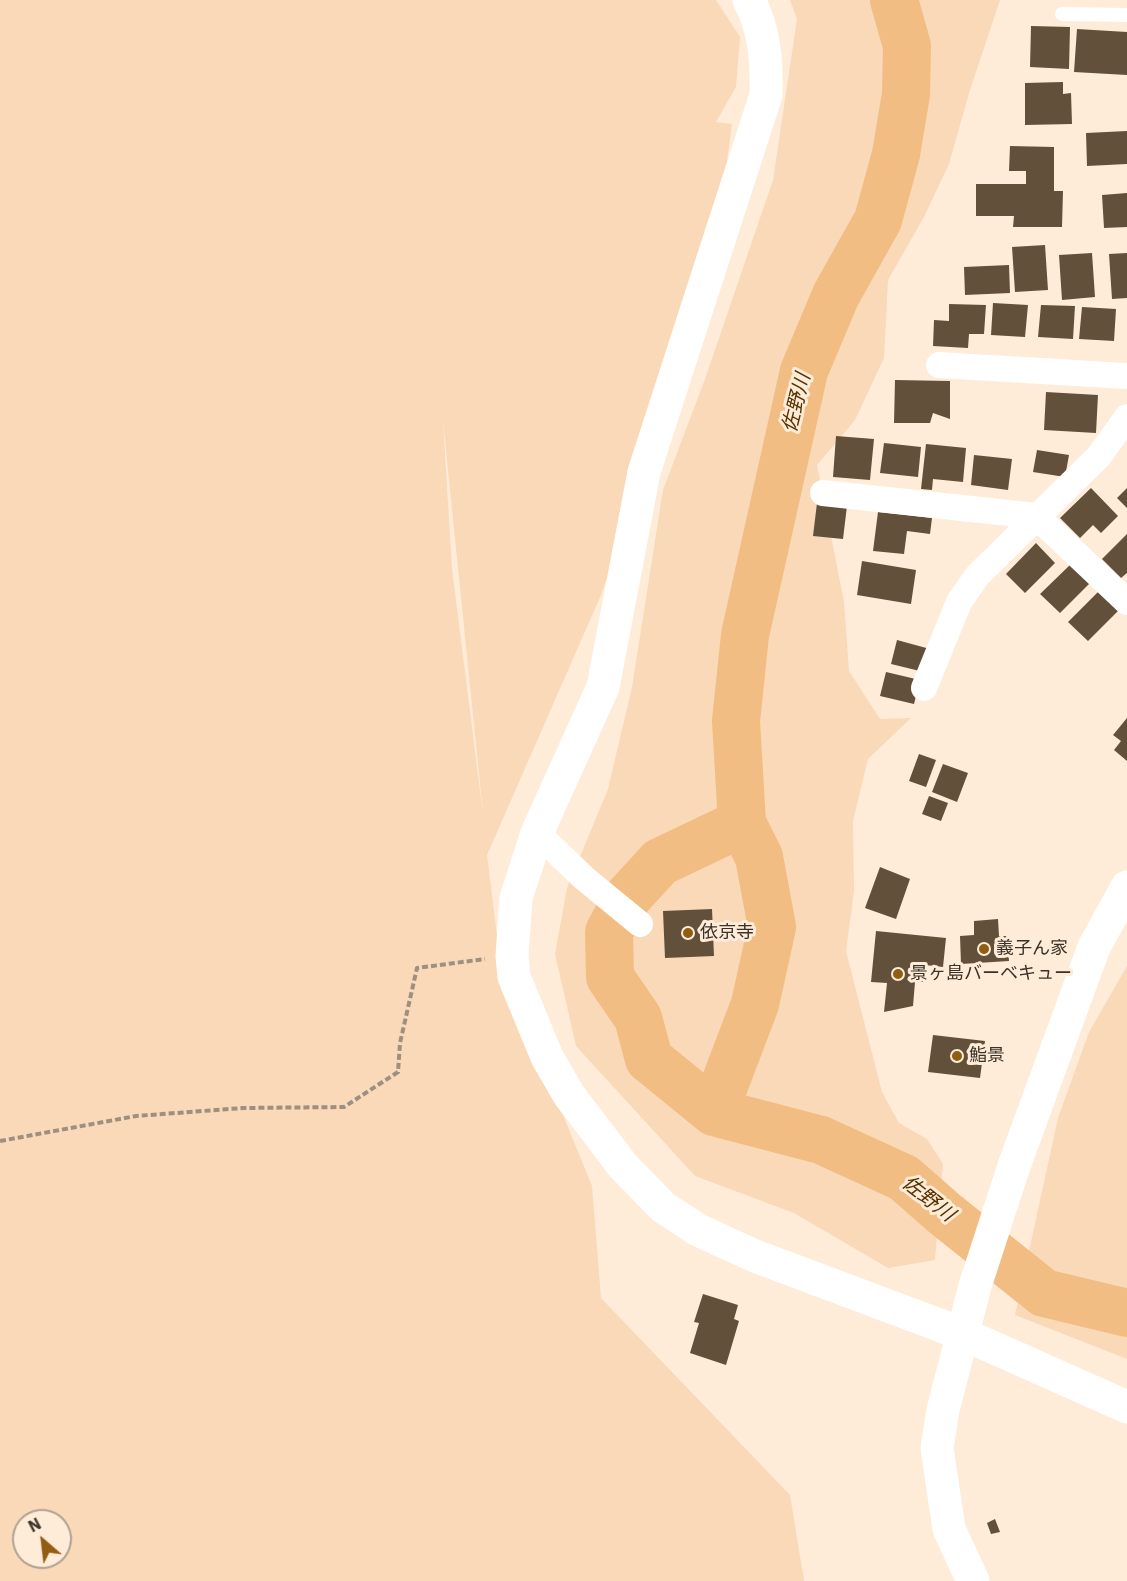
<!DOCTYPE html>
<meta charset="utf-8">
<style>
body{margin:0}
#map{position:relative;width:1127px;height:1581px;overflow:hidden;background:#feecd8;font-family:"IBM Plex Sans",sans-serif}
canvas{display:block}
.north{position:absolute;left:12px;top:1509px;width:60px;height:60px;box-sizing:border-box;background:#feecd8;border:2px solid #b0a192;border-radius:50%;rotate:332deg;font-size:16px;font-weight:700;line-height:24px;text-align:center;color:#3a3128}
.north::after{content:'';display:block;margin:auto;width:21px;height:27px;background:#925d12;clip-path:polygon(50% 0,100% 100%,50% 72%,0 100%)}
</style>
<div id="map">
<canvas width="1127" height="1581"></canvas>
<div class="north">N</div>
</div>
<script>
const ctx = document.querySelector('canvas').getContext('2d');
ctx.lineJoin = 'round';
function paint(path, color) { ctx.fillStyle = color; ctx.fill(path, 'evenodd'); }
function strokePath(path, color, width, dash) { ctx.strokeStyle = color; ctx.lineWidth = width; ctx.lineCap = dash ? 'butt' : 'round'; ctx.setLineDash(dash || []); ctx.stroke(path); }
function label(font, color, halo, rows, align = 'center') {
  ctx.font = font + ' "IBM Plex Sans","Noto Sans JP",sans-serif'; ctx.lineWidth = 6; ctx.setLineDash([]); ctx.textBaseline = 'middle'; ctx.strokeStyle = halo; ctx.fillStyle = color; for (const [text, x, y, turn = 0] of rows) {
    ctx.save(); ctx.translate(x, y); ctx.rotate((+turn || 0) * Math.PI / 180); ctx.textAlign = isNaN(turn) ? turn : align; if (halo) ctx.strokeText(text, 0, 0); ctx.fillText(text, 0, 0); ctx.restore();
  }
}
const green = new Path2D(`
 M0,0H716L740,37L736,87L716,122L732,124L715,252L644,472L601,595L487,855L500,960L592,1186L601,1298L790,1495L804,1581H0ZM443,421L483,813V814L452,569ZM24,1521H60V1557H24Z
 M790,0H1000L969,93L949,164L924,217L888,280L884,358L855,420L817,465L844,602L849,671L880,719L911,718L868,759L853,821L854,891L846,951L882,1092L899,1123L927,1139L943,1164L935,1260L888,1268L794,1213L695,1176L576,1046L555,954L567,888L608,789L632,687L663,490L705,379L773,180L797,19Z
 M1127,966V1359L1015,1315L1058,1118L1089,1032Z`);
const river = new Path2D(`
 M742,823L660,862L628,897L609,932L610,977L638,1018L649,1059L714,1112L821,1140L904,1178L945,1214L1044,1293L1127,1313
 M714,1112L755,1004L772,927L759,857L742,823L736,721L745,635L804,371L836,295L878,220L896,154L906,94L907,46L894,0`);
const building = new Path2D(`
 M1031,26L1070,27L1069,69L1030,67Z
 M1077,29L1127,32V75L1074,72Z
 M1063,82V94L1071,93L1072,124L1025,125V83Z
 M1127,131V164L1087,166L1086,133Z
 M1010,146L1054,147V191H1063L1062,227H1013L1014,216H976V184H1026V171H1009Z
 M1127,193V227L1104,228L1102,195Z
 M1045,245L1048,290L1015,292L1012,247Z
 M1092,253L1095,297L1062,300L1059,255Z
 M1127,253V298L1112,299L1109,254Z
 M1009,265L1010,293L965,295L964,267Z
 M993,303L1028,305L1025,337L991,335Z
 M949,304L986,305L984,334H969L968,348L933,346L934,320L949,321Z
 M1041,305L1075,306L1073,339L1038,337Z
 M1082,307L1116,309L1114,341L1079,339Z
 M895,380L950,381V419L933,413L930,423H894Z
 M1046,392L1098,395L1096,433L1044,430Z
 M836,436L874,439L870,480L833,477Z
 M884,443L921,447L918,477L880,473Z
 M926,444L966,448L963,482L933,479L932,490L921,489Z
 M1037,450L1069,455L1065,477L1033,472Z
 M974,455L1012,459L1008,490L971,485Z
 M1091,488L1118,516L1101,533L1093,525L1080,538L1060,518Z
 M1127,488V508L1117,498Z
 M817,503L847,506L843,539L813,536Z
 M878,512L932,518L930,534L907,531L904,554L873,551Z
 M1127,534V573L1121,578L1102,559Z
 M1036,543L1055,563L1025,593L1006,574Z
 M862,561L916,570L911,604L857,595Z
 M1071,564L1090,583L1060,613L1040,594Z
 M1099,591L1118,611L1088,641L1068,622Z
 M897,640L930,649L924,672L891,664Z
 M886,672L920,680L914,704L880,696Z
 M1127,718V761L1114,750L1121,741L1113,735Z
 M919,754L936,760L926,787L909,781Z
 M943,764L968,773L957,802L932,792Z
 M929,796L948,803L941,821L922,814Z
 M880,867L910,879L896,919L865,908Z
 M712,909L714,956L665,958L663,911Z
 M998,919L999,936H1007L1009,961L961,964L960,936L974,935V921Z
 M876,931L946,938L943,967L925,965L923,982H915L913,1006L884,1012L887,983L871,982Z
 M933,1035L985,1041L980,1078L928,1072Z
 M703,1294L738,1305L734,1319L739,1321L726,1365L690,1353L699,1323L694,1322Z
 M995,1519L1000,1532L991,1534L987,1523Z`);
const path = new Path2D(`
 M0,1141L136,1116L243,1108L344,1107L398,1072L400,1043L417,968L485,959`);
const lane = new Path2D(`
 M1062,14L1127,15`);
const street = new Path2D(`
 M939,365L1127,376
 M823,493L1036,516L1127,602
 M924,688L959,602L977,576L1099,456L1127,417
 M537,833L584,878L640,924`);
const secondary = new Path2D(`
 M749,0C765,31 767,62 766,95L644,472L603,687L537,833L516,898L512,956L514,977L547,1057L569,1095L623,1166L663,1207L698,1230L755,1256L963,1334L1127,1407
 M973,1581L949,1529L937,1448L943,1410L975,1286L1014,1166L1094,947L1127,887`);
const markers = [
 [688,933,6,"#925d12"],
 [984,949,6,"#925d12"],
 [898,974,6,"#925d12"],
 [957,1056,6,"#925d12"]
];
const poiNames = [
 ["依京寺",700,933],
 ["義子ん家",996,949],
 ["景ヶ島バーベキュー",910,974],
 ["鮨景",969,1056]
];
const waterNames = [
 ["佐野川",797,403,-76],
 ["佐野川",928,1199,38]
];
paint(green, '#f9d9b8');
strokePath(river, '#f2bd82', 48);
paint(building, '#63503b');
strokePath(path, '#9d9081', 4, [6, 3]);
strokePath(lane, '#fff', 14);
strokePath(street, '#fff', 26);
strokePath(secondary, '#fff', 33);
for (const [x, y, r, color] of markers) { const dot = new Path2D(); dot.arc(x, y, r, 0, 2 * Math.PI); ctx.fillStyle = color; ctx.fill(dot); strokePath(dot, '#feecd8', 2); }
label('18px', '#3a3128', '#feecd8', poiNames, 'left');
label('italic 20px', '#553201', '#feecd8', waterNames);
</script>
